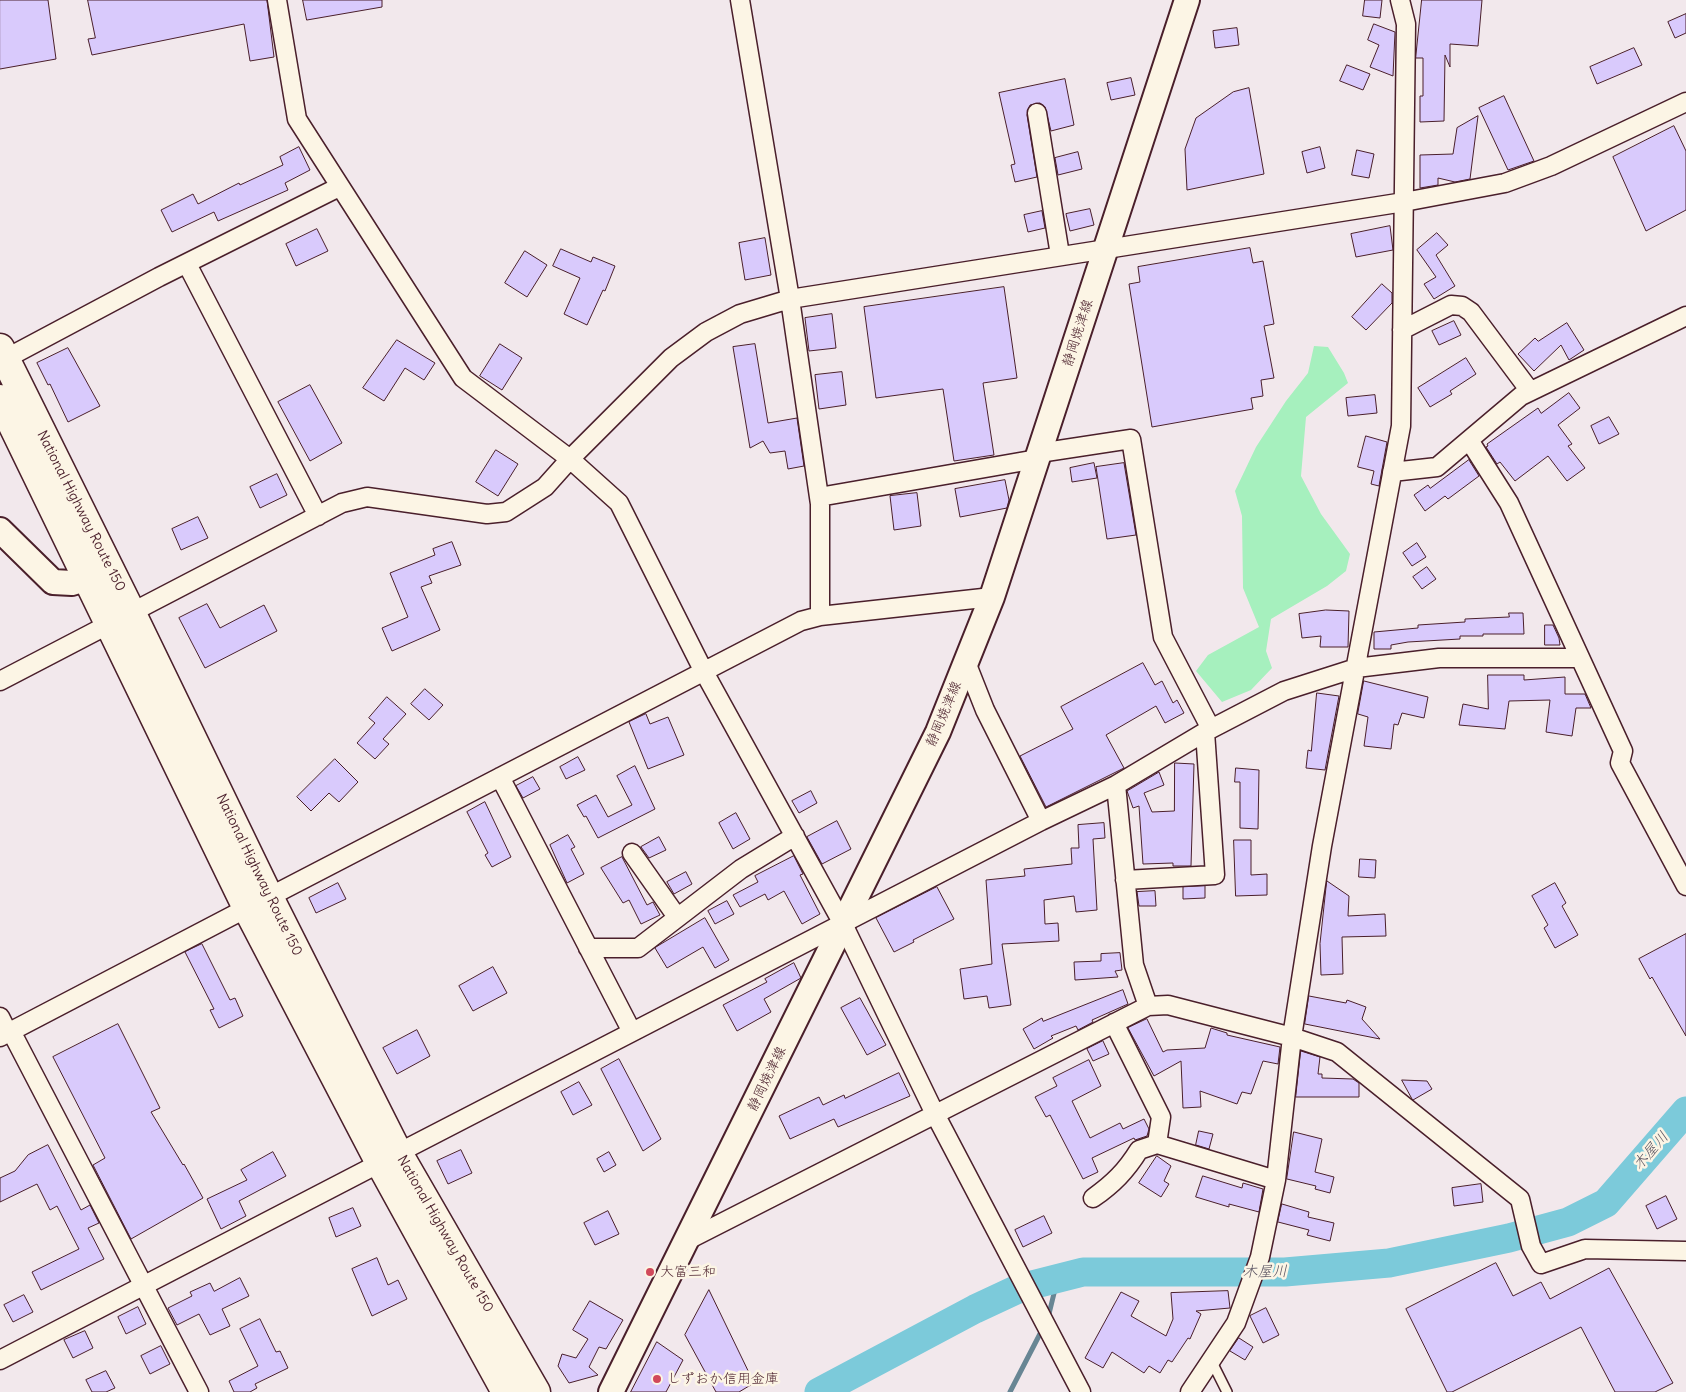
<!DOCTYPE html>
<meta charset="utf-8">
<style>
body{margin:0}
canvas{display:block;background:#f2e8ec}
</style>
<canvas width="1686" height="1392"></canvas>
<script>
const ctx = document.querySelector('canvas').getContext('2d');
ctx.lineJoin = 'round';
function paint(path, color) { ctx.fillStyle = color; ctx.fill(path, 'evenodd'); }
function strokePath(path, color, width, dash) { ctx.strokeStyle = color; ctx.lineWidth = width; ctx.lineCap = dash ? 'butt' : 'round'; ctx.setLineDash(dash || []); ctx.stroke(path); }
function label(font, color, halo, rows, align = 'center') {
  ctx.font = font + ' Delius,"Klee One",sans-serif'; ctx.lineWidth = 5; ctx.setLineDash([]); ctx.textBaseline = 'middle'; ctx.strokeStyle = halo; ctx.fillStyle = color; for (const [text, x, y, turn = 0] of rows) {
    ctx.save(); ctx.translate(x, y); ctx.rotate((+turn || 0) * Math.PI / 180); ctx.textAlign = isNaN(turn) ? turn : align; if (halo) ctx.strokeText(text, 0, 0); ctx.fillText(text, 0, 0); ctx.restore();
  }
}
const green = new Path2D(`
 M1314,346L1328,347L1344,373L1348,383L1306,417L1301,476L1321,514L1350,554L1346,571L1327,586L1271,619L1266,651L1272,668L1251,690L1222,702L1196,671L1208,655L1259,627L1243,588L1242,516L1235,491L1256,447L1286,401L1308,373Z`);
const stream = new Path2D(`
 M1048,1318L1058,1277
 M1010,1392L1043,1328`);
const river = new Path2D(`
 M819,1392L975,1309L1020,1288L1083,1272H1285L1389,1263L1509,1238L1568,1222L1606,1203L1686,1111`);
const building = new Path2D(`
 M0,0H48L56,59L0,69Z
 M88,0H267L274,57L250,61L244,24L92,55L88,39L95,38Z
 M303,0H382V7L307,20Z
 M1365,0H1382L1380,18L1363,16Z
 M1422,0H1482L1478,46L1450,44V67L1445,55L1444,121L1420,122V96H1423V58H1416Z
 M1686,14V33L1675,38L1668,22Z
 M1374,24L1395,32L1393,76L1370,67L1379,45L1368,40Z
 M1237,28L1239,45L1215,48L1213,31Z
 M1634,48L1642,65L1597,84L1590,67Z
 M1347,65L1370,74L1363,90L1340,81Z
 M1131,78L1135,95L1111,100L1107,83Z
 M1065,79L1074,125L1051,131L1045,107L1040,103L1030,105L1027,115L1037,177L1015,182L1011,165L1015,164L999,93Z
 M1249,88L1264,174L1187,190L1185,149L1196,118L1233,92Z
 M1504,96L1534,161L1508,170L1479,108Z
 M1478,116L1470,179L1455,182L1438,178V185L1420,188V155L1453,154L1457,128Z
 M1674,126L1686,151V210L1646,231L1613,157Z
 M299,147L310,170L285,183L288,190L218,221L214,212L172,232L161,210L193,194L198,204L239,183L240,185L283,165L280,157Z
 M1320,147L1325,168L1307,173L1302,152Z
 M1357,150L1374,154L1369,178L1352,175Z
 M1078,152L1082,169L1058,175L1055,158Z
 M1090,209L1094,225L1070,231L1066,214Z
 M1042,211L1045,228L1028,232L1024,215Z
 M1390,226L1393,250L1356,257L1351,234Z
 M317,229L328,251L296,266L286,244Z
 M1437,233L1448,245L1436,255L1455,286L1434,299L1424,284L1436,277L1417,250Z
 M765,238L771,275L745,280L739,243Z
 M1250,248L1253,263L1263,261L1274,324L1264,326L1274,378L1261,380L1263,396L1251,398L1253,409L1152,427L1129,284L1140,282L1138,267Z
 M561,249L591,262L593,257L615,266L605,291L603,290L587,325L564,314L580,278L553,266Z
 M525,251L547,265L527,297L505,283Z
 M1382,284L1392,293V303L1366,330L1352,317Z
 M1004,287L1017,378L983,383L994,455L954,461L943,389L876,398L864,307Z
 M832,314L836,348L809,351L805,318Z
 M1454,321L1461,335L1439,345L1432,331Z
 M1567,323L1584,350L1569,360L1561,345L1534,371L1518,354L1535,338L1538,341Z
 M397,340L435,363L424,380L405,368L384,401L363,388Z
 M500,344L522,358L502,390L480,376Z
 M755,344L768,423L797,418L804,466L788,469L785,451L770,453L763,441L750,448L733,347Z
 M68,348L100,406L68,422L50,384L48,385L37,363Z
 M1466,358L1476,374L1450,391L1452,394L1430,407L1418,388Z
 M842,372L846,405L819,409L815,375Z
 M310,385L342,443L310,461L278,402Z
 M1569,393L1580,408L1558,425L1572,444L1568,446L1585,468L1567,481L1548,456L1515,481L1500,462L1497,464L1486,447L1488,446L1487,444L1538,408L1541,413Z
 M1375,395L1377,413L1348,416L1346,398Z
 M1609,417L1619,434L1599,444L1591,426Z
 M1366,436L1387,442L1379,486L1371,484L1374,471L1358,467Z
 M496,450L518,464L498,496L476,482Z
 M1469,460L1479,476L1448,499L1445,496L1425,511L1414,495L1428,485L1430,488Z
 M1094,463L1097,478L1072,482L1070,468Z
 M1124,463L1136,535L1107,539L1096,467Z
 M277,474L287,495L260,508L250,487Z
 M1005,480L1009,500L1007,508L960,517L955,489Z
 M917,493L921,526L894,530L890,496Z
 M198,517L208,538L181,550L172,529Z
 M452,542L461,565L429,576L432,583L421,587L440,630L392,651L382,628L408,617L390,573L435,555L433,549Z
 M1417,543L1426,557L1412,566L1403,553Z
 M1427,567L1436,579L1422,589L1413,577Z
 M207,604L220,628L264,605L277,631L205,668L179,618Z
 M1326,610L1349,611L1348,647H1320L1321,636L1302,638L1299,614Z
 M1509,613H1523L1524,634H1483V636H1460V639L1408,642L1391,645V649H1374V632L1418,628V625L1465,622V619L1509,617Z
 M1545,625H1553L1559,638L1560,645H1545Z
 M1143,663L1155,685L1162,681L1173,703L1177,700L1184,713L1165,723L1156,706L1106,735L1124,768L1046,807L1020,756L1073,729L1061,707Z
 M1488,675H1524V680L1565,677V694H1585L1591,708H1576L1572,736L1546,732L1550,700L1509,701L1505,729L1459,725L1463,704L1488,709Z
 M1364,681L1428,697L1424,718L1402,713L1398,725L1394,724L1391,749L1364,746L1368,717L1358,714Z
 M425,689L443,705L429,720L411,704Z
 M1317,693L1339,696L1325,770L1306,768L1308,750L1311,751Z
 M387,697L406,714L383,739L389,744L375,759L357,743L375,723L369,718Z
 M646,714L650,724L668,717L684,755L648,769L629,722Z
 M578,757L585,770L566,779L560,767Z
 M335,759L358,782L339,802L329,793L311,811L297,797Z
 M1175,763L1194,764L1191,866H1173V863L1143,864L1139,806L1133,808L1127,791L1159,772L1164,785L1144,793L1152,812L1174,811Z
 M635,766L655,809L598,838L586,816L584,817L577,805L596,795L608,817L632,805L617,776Z
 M1236,768L1259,770L1258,829L1240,828V782H1235Z
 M533,777L540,789L523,798L516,786Z
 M811,791L817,803L799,813L792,801Z
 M485,802L511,857L492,867L485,855L488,853L467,812Z
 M736,813L750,839L733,849L719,823Z
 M837,821L851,849L822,864L807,837Z
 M1104,823L1105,838L1093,839L1097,910L1076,912L1074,896L1044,900L1045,924L1058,923L1059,941L1002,944L1011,1005L989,1008L987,996L964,999L960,969L992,964L986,880L1025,876L1024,869L1072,864L1071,848H1079L1078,825Z
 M568,835L575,847L571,849L584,874L567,883L550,845Z
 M659,837L666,850L649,858L641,847Z
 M1234,840H1251V875L1267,874V895L1236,896Z
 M794,856L803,874L800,875L820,914L802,924L784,891L768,900L765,894L740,907L733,895L758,882L755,876Z
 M622,857L647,905L653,902L660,915L641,924L629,900L623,903L601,868Z
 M1360,859L1376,860L1375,878L1359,877Z
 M686,872L692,884L674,894L667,882Z
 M1327,881L1349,896L1348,916L1385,914L1386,936L1342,937L1343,974L1321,975L1320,944Z
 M338,883L346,899L316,913L309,898Z
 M1555,883L1566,903L1562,906L1578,935L1555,948L1544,928L1548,925L1532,896Z
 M1205,886V898L1183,899V887Z
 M937,887L954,919L913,940L914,942L894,952L876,918Z
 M1155,891L1156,906H1139L1137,892Z
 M727,901L734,914L715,924L708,911Z
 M705,918L729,960L715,968L703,947L667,968L655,948Z
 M1686,934V1036L1652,977L1650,979L1639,959Z
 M202,944L230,1000L235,998L243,1016L219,1028L210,1010L214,1009L185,952Z
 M1120,953L1122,970L1115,971L1118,977L1075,980L1074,962L1101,961V954Z
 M794,963L801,978L764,999L771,1012L737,1031L723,1005L767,982L765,979Z
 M493,967L507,993L473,1011L459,986Z
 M1123,990L1128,1004L1092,1020L1093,1022L1078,1030L1076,1026L1051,1036L1053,1038L1034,1049L1023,1029L1042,1018L1043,1021Z
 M1309,996L1346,1003L1347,1000L1366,1007L1362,1019L1380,1039L1305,1024Z
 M860,998L886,1045L867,1055L841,1008Z
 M1147,1019L1163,1052L1167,1050L1205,1048L1211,1028L1227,1033V1035L1280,1047L1278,1064L1263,1061L1251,1094L1242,1092L1237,1104L1200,1091L1201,1107L1183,1108L1181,1061L1154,1076L1128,1028Z
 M118,1024L160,1108L151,1112L183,1165L184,1164L203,1198L131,1239L93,1165L105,1158L53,1057Z
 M417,1030L430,1056L397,1074L383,1048Z
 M1103,1041L1109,1054L1093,1061L1087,1049Z
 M1301,1051L1320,1057L1318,1074H1322V1078L1353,1079L1359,1083V1097H1296Z
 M619,1059L661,1139L643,1151L601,1069Z
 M1089,1060L1101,1086L1072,1101L1090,1138L1120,1123L1123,1129L1144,1119L1149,1129L1147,1136L1135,1140L1134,1138L1092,1158L1098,1172L1083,1179L1050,1115L1046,1117L1035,1097L1057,1086L1053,1078Z
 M899,1073L910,1096L838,1127L834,1119L790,1139L779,1116L819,1097L823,1105L844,1095L845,1098Z
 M1402,1080L1427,1081L1432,1089L1413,1100Z
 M579,1082L592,1105L573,1115L561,1092Z
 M1199,1131L1213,1134L1209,1149L1196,1145Z
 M1294,1132L1322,1139L1315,1172L1334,1177L1330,1193L1315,1189L1316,1186L1287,1179Z
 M48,1145L81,1210L90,1205L99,1223L88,1228L104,1259L41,1290L32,1272L79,1249L57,1206L50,1210L37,1184L0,1202V1178L15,1171L28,1155Z
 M461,1150L472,1173L448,1184L437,1161Z
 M273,1152L286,1176L239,1201L246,1216L221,1229L207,1199L247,1180L241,1170Z
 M609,1152L616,1165L604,1172L597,1159Z
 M1157,1156L1171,1166L1164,1181L1169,1184L1161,1197L1139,1183Z
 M1203,1176L1242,1188L1243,1183L1263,1189L1259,1212L1229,1204V1207L1196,1197Z
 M1481,1184L1483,1202L1454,1206L1452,1188Z
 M1666,1196L1677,1219L1657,1229L1646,1206Z
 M1282,1204L1309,1212L1308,1217L1334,1223L1330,1241L1307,1235L1309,1230L1278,1222Z
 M353,1208L361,1226L336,1237L329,1218Z
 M608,1211L619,1234L595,1245L584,1223Z
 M1044,1216L1052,1233L1023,1247L1015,1230Z
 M377,1258L388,1285L398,1280L407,1299L372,1316L352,1269Z
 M1496,1263L1513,1296L1541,1282L1550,1299L1609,1268L1673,1383L1655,1392H1615L1581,1327L1452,1392H1447L1406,1309Z
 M240,1278L249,1296L222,1309L230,1326L210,1335L199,1314L177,1325L168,1308L192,1296L190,1292L210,1283L214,1291Z
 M709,1290L754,1383L739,1392H716L685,1335Z
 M1228,1291L1230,1308L1196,1311L1201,1314L1190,1339L1188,1338L1172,1362L1168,1360L1160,1373L1149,1366L1144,1373L1112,1352L1103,1368L1085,1358L1121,1292L1139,1301L1131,1316L1166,1336L1173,1319L1171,1293Z
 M24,1295L33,1312L13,1322L4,1305Z
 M590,1301L623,1320L606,1349L599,1347L589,1367L598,1375L569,1383L558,1366L562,1354L576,1358L588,1339L573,1330Z
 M138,1307L146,1324L126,1334L118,1317Z
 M1266,1308L1279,1335L1263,1343L1250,1316Z
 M260,1319L276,1352L280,1351L288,1368L255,1384L257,1388L250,1392H234L229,1381L258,1366L240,1329Z
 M85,1331L93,1348L73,1358L64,1340Z
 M1239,1338L1253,1347L1245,1360L1230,1351Z
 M657,1342L683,1360L666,1392H631Z
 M161,1346L170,1364L150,1374L141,1356Z
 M106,1371L115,1388L106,1392H92L86,1380Z`);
const lane = new Path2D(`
 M1212,1362L1227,1392`);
const street = new Path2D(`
 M277,0L297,119L463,378L570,459L619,503L703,670L843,924L935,1114L1081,1392
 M740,0L790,299L820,504V616
 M1037,113L1060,255
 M187,264L318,516
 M1402,330L1451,305L1462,306L1471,312L1530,391
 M5,359L159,277L339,187
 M1469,440L1509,503L1623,751L1620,763L1686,886
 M1039,453L1131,439L1163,637L1211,729
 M1392,472L1437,467L1521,396L1686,316
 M819,497L1037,459
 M966,662L985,710L1041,821
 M0,681L342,503L367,497L487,514L506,512L545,487L570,459L671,358L706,332L740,314L790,299L1404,202L1505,183L1551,166L1686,102
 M500,777L632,1032
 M1116,785L1134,965L1148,1006
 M632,853L677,917
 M1125,880L1215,875L1205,732
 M269,897L801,621L820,616L992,597
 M588,948H638L741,869L795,836
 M0,1017L8,1033
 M1114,1023L1161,1117L1157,1144
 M11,1031L199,1392
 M0,1037L247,908
 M398,1153L1041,821L1116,785L1205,732L1284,691L1356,668L1439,658H1579
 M1093,1198C1113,1184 1126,1171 1139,1150L1157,1144L1276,1180
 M688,1240L1148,1006L1168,1005L1292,1037L1337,1052L1520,1199L1531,1246L1541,1264L1585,1249L1686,1251
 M0,1360L380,1163
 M1190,1392L1236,1323L1260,1257L1276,1180L1292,1037L1322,846L1401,426L1406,24L1400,0`);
const secondary = new Path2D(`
 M0,530L53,582L72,583L88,578
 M611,1392L938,732L992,597L1187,0`);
const highway = new Path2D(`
 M0,348L131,612L269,897L398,1153L536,1392
 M0,399L247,908L380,1163L506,1392`);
const markers = [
 [650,1272,5,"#d1495b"],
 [657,1379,5,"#d1495b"]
];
const streetNames = [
 ["静岡焼津線",1078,333,-72],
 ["National Highway Route 150",81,511,63],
 ["静岡焼津線",944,714,-67],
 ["National Highway Route 150",259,875,64],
 ["静岡焼津線",767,1079,-64],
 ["National Highway Route 150",445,1234,60]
];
const poiNames = [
 ["大富三和",660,1272],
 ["しずおか信用金庫",667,1379]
];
const waterNames = [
 ["木屋川",1651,1151,-49],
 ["木屋川",1265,1272,-1]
];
paint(green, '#a6f0be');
strokePath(stream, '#688694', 5);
strokePath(river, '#7ccada', 29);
paint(building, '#d9cafc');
strokePath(building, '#4a1f2b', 1);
strokePath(lane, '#4a1f2b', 12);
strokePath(street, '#4a1f2b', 21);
strokePath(secondary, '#4a1f2b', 28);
strokePath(highway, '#4a1f2b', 31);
strokePath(lane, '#fcf5e5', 9);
strokePath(street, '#fcf5e5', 18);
strokePath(secondary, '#fcf5e5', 24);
strokePath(highway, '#fcf5e5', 28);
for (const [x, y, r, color] of markers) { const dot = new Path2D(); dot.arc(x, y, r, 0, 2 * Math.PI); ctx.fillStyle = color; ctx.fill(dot); strokePath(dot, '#fcf5e5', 2); }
label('14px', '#4a1f2b', '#fcf5e5', streetNames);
label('14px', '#4a1f2b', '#fcf5e5', poiNames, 'left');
label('italic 15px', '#595260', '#fcf5e5', waterNames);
</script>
